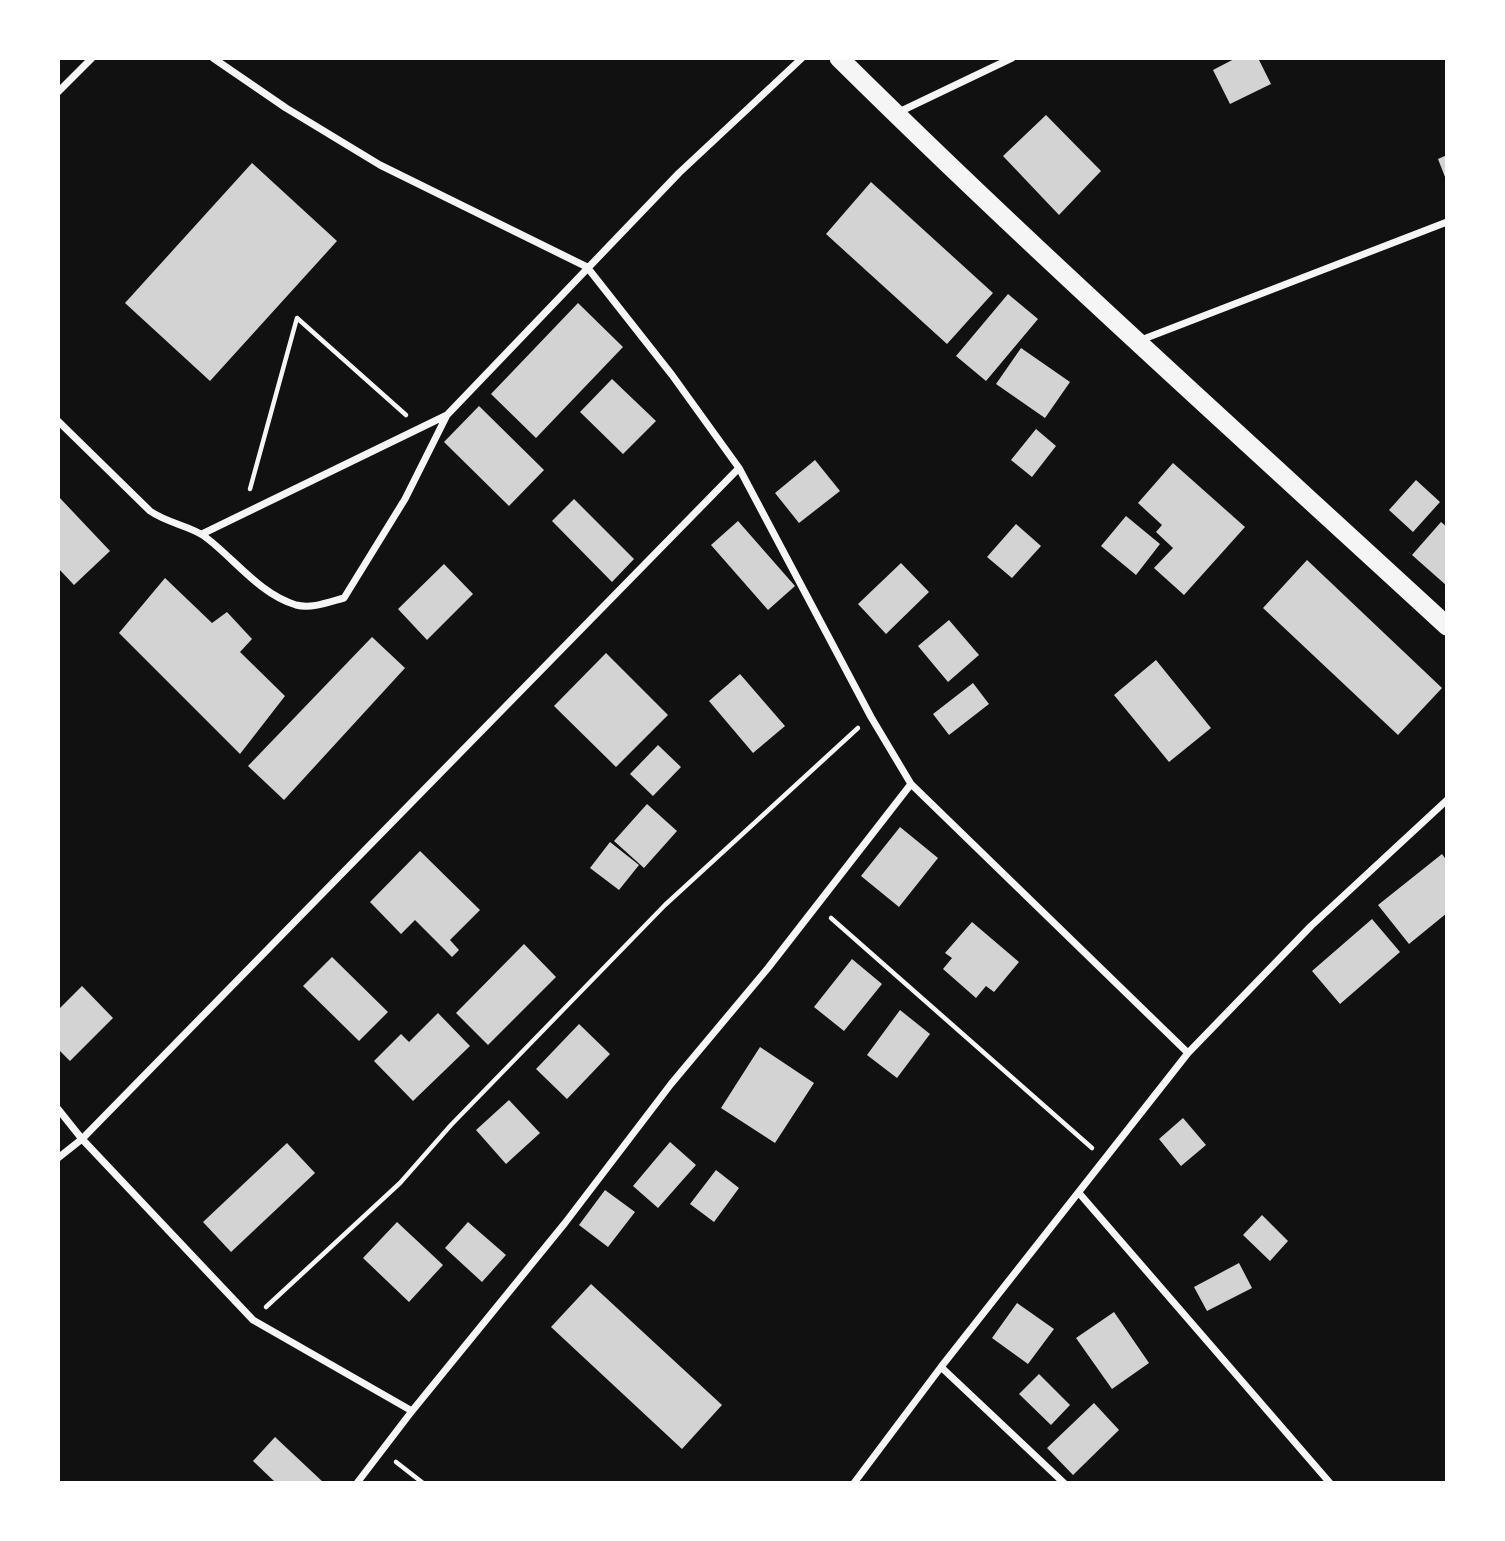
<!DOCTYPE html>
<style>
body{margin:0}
#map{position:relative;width:1505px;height:1541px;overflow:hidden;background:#111;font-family:"Crimson Pro",serif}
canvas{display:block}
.frame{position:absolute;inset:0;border:60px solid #fff;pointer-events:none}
</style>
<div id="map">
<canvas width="1505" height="1541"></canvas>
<div class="frame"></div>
</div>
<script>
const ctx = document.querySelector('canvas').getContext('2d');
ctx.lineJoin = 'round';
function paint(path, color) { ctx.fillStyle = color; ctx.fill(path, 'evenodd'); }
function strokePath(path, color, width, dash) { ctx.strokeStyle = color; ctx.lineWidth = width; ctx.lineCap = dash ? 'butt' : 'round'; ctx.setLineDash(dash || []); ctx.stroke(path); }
const building = new Path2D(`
 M1236,58H1258L1271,84L1230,104L1213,70Z
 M1046,115L1101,171L1059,215L1003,156Z
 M1447,155V182L1438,159Z
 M252,163L337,241L210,381L125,303Z
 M871,182L993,293L947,344L826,234Z
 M1008,294L1038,319L986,381L956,356Z
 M578,303L623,347L536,438L491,394Z
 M1021,348L1070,382L1045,418L996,384Z
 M612,379L656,421L623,454L580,412Z
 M479,406L544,470L509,506L444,442Z
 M1036,429L1056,446L1032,477L1011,460Z
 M815,460L840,491L799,523L775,493Z
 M1173,463L1245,527L1184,595L1154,568L1173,548L1156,532L1162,525L1138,503Z
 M1416,480L1440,502L1413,532L1389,510Z
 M58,496L110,551L74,585L58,568Z
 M574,499L634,559L612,582L552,521Z
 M1126,516L1160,544L1136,575L1101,546Z
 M738,521L795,586L768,610L711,545Z
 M1441,522L1447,527V586L1412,555Z
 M1016,524L1041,546L1012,578L987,557Z
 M1307,560L1442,688L1398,735L1263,608Z
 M901,563L929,592L886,634L858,604Z
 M444,564L473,594L427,640L398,609Z
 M165,578L212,623L227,612L252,639L240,652L285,696L240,754L119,633Z
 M949,620L979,655L948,682L918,646Z
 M372,637L405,668L284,800L248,766Z
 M606,653L668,715L616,767L554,706Z
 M1156,660L1211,728L1169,762L1114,695Z
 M740,674L785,726L753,753L709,701Z
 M973,683L989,704L949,735L933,714Z
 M658,745L681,767L653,796L630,774Z
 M647,804L677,831L644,868L614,841Z
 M900,827L938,858L899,907L861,876Z
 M610,842L639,865L619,890L590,868Z
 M420,851L480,910L450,940L459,950L452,957L415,920L401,934L370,902Z
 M1442,854L1447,861V913L1409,944L1378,905Z
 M1372,919L1400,952L1340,1004L1312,971Z
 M972,922L1019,962L994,992L986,986L976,998L943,969L952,958L945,953Z
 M524,944L556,977L488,1045L456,1013Z
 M332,957L388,1012L359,1041L303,986Z
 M852,959L882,984L844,1031L814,1007Z
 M82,986L113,1018L70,1061L58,1049V1010Z
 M900,1010L930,1034L897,1078L867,1055Z
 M438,1013L470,1046L413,1101L374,1061L401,1034L409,1042Z
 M579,1024L610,1054L567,1099L536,1069Z
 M760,1047L814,1083L775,1143L721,1108Z
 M509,1100L540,1133L506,1164L476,1130Z
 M1183,1118L1206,1145L1181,1166L1159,1139Z
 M670,1142L696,1165L658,1208L633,1186Z
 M287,1143L315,1173L231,1252L203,1222Z
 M716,1170L739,1188L714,1222L690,1204Z
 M605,1190L635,1212L608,1247L579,1225Z
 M1262,1215L1288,1241L1270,1261L1243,1235Z
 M397,1222L443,1265L409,1302L363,1258Z
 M468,1222L506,1255L482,1282L445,1248Z
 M1239,1263L1252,1288L1207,1311L1194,1287Z
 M591,1284L722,1405L682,1449L551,1327Z
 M1017,1303L1054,1329L1028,1364L992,1338Z
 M1114,1312L1149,1363L1112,1389L1076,1338Z
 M1039,1374L1070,1405L1051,1425L1019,1394Z
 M1094,1403L1119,1430L1073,1475L1047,1448Z
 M275,1437L324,1483H276L253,1461Z`);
const path = new Path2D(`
 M250,489L297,318L406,415
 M831,918L1092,1148
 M266,1307L400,1183L451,1125L665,905L858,728
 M396,1462L423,1483`);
const minor = new Path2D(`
 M213,58L286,108L380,165L587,267L672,375L739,468L871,717L911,784L1188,1053
 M58,92L92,58
 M899,112L1012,58
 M1141,340L1447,222
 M58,421L150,511C167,523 190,526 204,536C233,557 259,594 296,605C312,609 329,602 344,598L405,499L447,415L679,173L802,58
 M202,534L447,415
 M58,1109L82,1139L253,1320L412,1411
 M58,1158L82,1139L739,468
 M1079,1193L1330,1483
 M941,1367L1188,1053L1311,926L1447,800
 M357,1483L412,1411L565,1223L671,1084L768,968L911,784
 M854,1483L941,1367L1064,1483`);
const trunk = new Path2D(`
 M839,58C1036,253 1243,438 1447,626`);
paint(building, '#d3d3d3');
strokePath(path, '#f5f5f5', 4.5);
strokePath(minor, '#f5f5f5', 7);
strokePath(trunk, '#f5f5f5', 19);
</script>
